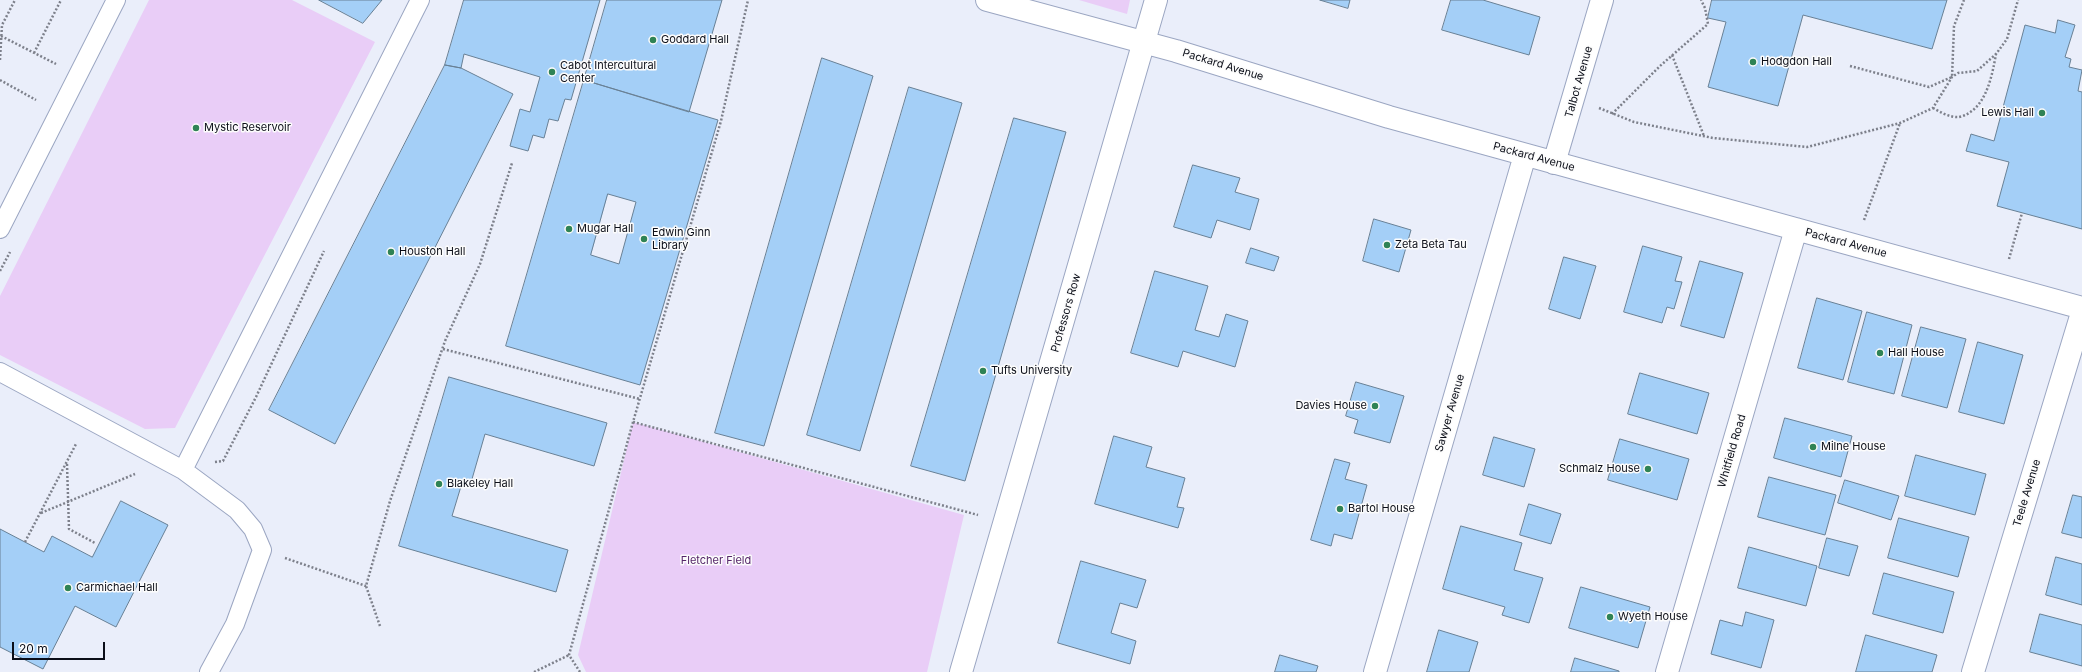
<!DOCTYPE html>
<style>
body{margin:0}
#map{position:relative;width:2082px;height:672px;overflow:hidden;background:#eaeefa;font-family:Inter,sans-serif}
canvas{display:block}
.scale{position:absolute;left:12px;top:642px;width:93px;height:18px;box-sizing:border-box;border:2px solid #0b0e18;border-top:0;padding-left:5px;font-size:12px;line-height:14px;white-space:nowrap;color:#0b0e18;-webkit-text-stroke:3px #fcfcfc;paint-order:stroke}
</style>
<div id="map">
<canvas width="2082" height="672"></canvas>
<div class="scale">20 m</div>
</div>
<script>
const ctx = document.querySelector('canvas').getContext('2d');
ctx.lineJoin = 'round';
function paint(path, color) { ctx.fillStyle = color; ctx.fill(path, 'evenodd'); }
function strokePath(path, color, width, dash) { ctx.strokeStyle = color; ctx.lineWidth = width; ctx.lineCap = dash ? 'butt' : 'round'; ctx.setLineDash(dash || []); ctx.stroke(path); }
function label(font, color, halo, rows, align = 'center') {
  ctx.font = font + ' Inter,sans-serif'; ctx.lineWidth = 3; ctx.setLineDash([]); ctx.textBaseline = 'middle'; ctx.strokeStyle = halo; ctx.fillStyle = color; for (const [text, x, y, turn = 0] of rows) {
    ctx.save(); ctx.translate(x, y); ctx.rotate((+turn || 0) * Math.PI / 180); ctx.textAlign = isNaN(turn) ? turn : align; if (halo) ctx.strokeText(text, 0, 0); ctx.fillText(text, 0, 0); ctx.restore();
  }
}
const green = new Path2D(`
 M149,0H292L375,42L175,428L145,429L0,355V296Z
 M1079,0H1130L1127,14Z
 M633,422L964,515L927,672H586L578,655Z`);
const building = new Path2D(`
 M319,0H382L363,23Z
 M464,0H600L571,100L565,99L558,121L549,119L544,138L533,135L528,151L510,146L520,109L530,112L540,77L464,54L461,68L445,65Z
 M607,0H722L689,112L584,80Z
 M1320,0H1350L1348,8Z
 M1451,0H1483L1540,17L1529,55L1442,30Z
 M1712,0H1947L1932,49L1803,15L1778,106L1708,87L1726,22L1708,18Z
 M2058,20L2075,25L2065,57L2071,59L2069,67L2082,70L2078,91L2082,92V229L1997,206L2009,162L1966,151L1971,134L1994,141L2025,25L2055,33Z
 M822,58L873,76L764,446L715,433Z
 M445,65L461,68L513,94L335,444L269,410Z
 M584,80L718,120L640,385L506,346ZM608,194L636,202L619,264L591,255Z
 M909,87L962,103L860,451L807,435Z
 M1014,118L1066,132L965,481L911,466Z
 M1193,165L1240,178L1235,192L1259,199L1250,230L1217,220L1211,238L1174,227Z
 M1374,219L1411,230L1399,272L1363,261Z
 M1643,246L1682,257L1675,281L1682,282L1674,309L1667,307L1662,323L1624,312Z
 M1251,248L1279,257L1274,271L1246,263Z
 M1564,257L1596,266L1580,319L1549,309Z
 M1700,261L1743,273L1724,338L1681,326Z
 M1155,271L1208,286L1195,330L1219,337L1226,314L1248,321L1235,367L1183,351L1178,367L1131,353Z
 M1817,298L1862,311L1843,380L1798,368Z
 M1867,312L1912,325L1894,394L1848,382Z
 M1921,327L1966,339L1947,408L1902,396Z
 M1978,342L2023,355L2004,424L1959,412Z
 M1640,373L1709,393L1697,434L1628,414Z
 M449,377L607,423L594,466L485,434L470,486L462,483L452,516L568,550L556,592L399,546Z
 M1356,382L1404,396L1390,443L1354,433L1358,420L1346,416Z
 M1785,418L1852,436L1841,477L1774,458Z
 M1114,436L1152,447L1146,467L1185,478L1177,507L1184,508L1178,528L1095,504Z
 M1494,437L1535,449L1524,487L1483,475Z
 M1620,439L1689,459L1677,500L1608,480Z
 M1916,455L1986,474L1975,515L1905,496Z
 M1335,459L1350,463L1345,479L1367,485L1352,539L1334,534L1331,546L1311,540Z
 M1769,477L1836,495L1825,535L1758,517Z
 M1845,480L1899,496L1891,520L1838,503Z
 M2073,495L2082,497V538L2062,533Z
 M121,501L168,525L116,627L75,606L43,669L0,647V529L44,552L52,536L92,557Z
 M1529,504L1561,514L1551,544L1520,535Z
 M1899,518L1969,537L1958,577L1888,558Z
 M1461,526L1522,543L1514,570L1543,578L1529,623L1502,615L1505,607L1443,589Z
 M1827,538L1858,546L1849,576L1819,568Z
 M1749,547L1817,566L1806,606L1738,588Z
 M2056,557L2082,564V605L2046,595Z
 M1081,561L1146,580L1137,608L1120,603L1111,633L1136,641L1130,664L1058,643Z
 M1884,573L1954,592L1943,633L1873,614Z
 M1581,587L1650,607L1638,648L1569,628Z
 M1746,612L1774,620L1761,668L1711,654L1720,620L1742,626Z
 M2040,614L2082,625V666L2030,652Z
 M1439,630L1478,642L1469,672H1427Z
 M1866,635L1937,655L1932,672H1856Z
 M1280,655L1318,666L1316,672H1275Z
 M1575,658L1619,671V672H1571Z`);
const path = new Path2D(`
 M1,36L56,64
 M34,53L61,0
 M1672,55L1704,136
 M0,60L2,25L15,0
 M1850,66L1929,87L1952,77L1954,26L1964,0
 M0,80L36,100
 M1599,108L1634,122L1713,138L1807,147L1900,123L1933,108L1952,77L1958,73L1977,71L1996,54L2007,39L2018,0
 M1933,108C1940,112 1951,118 1959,117C1986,111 1992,76 1996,54
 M1612,114L1660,66L1708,24L1705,8L1701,0
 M1864,220L1900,123
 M2009,259L2022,213
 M0,271L10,252
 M443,349L640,399
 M633,422L978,515
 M215,462L223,461L256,397L324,251
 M67,464L69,529L95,543
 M41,513L135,474
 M25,542L76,444
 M285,558L366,586
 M380,626L366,586L390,501L445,341L480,264L512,163
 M534,672L569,655
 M580,672L569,655L633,422L721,121L748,0`);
const lane = new Path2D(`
 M0,229L116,0
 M0,372L183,470L237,510L253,529L262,550L235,624L209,672
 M183,470L420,0`);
const street = new Path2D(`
 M987,0L1176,51L1389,117L2082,308
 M1554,163L1602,0
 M961,672L1156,0
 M1375,672L1525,155
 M1667,672L1796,229
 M1973,672L2082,313`);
const markers = [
 [653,40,4,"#2f8355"],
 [1753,62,4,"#2f8355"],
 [552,72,4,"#2f8355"],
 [2042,113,4,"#2f8355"],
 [196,128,4,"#2f8355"],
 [569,229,4,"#2f8355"],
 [644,239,4,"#2f8355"],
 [1387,245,4,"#2f8355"],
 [391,252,4,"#2f8355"],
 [1880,353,4,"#2f8355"],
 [983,371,4,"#2f8355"],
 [1375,406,4,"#2f8355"],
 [1813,447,4,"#2f8355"],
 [1648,469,4,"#2f8355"],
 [439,484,4,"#2f8355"],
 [1340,509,4,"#2f8355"],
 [68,588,4,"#2f8355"],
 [1610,617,4,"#2f8355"]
];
const poiNames = [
 ["Goddard Hall",661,40],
 ["Hodgdon Hall",1761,62],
 ["Cabot Intercultural",560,66],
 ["Center",560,79],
 ["Lewis Hall",2034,113,"right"],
 ["Mystic Reservoir",204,128],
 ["Mugar Hall",577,229],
 ["Edwin Ginn",652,233],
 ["Library",652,246],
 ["Zeta Beta Tau",1395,245],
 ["Houston Hall",399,252],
 ["Hall House",1888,353],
 ["Tufts University",991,371],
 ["Davies House",1367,406,"right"],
 ["Milne House",1821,447],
 ["Schmalz House",1640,469,"right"],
 ["Blakeley Hall",447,484],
 ["Bartol House",1348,509],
 ["Carmichael Hall",76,588],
 ["Wyeth House",1618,617]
];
const streetNames = [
 ["Packard Avenue",1223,65,17],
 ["Talbot Avenue",1579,82,-74],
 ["Packard Avenue",1534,157,15],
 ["Packard Avenue",1846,243,15],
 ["Professors Row",1066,313,-74],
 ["Sawyer Avenue",1450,413,-74],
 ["Whitfield Road",1732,451,-74],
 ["Teele Avenue",2027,493,-73]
];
const parkNames = [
 ["Fletcher Field",716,561]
];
paint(green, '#e9cdf7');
paint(building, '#a4cff7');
strokePath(building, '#688095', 1);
strokePath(lane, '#9ba6c2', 20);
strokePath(street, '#9ba6c2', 24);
strokePath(path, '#7d808b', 2.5, [2, 2]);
strokePath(lane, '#fff', 18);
strokePath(street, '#fff', 22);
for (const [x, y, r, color] of markers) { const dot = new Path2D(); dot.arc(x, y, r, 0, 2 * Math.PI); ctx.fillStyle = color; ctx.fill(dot); strokePath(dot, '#fcfcfc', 1.5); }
label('11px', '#0b0e18', '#fcfcfc', poiNames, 'left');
label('11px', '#0b0e18', '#fcfcfc', streetNames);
label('11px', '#552569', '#fcfcfc', parkNames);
</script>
